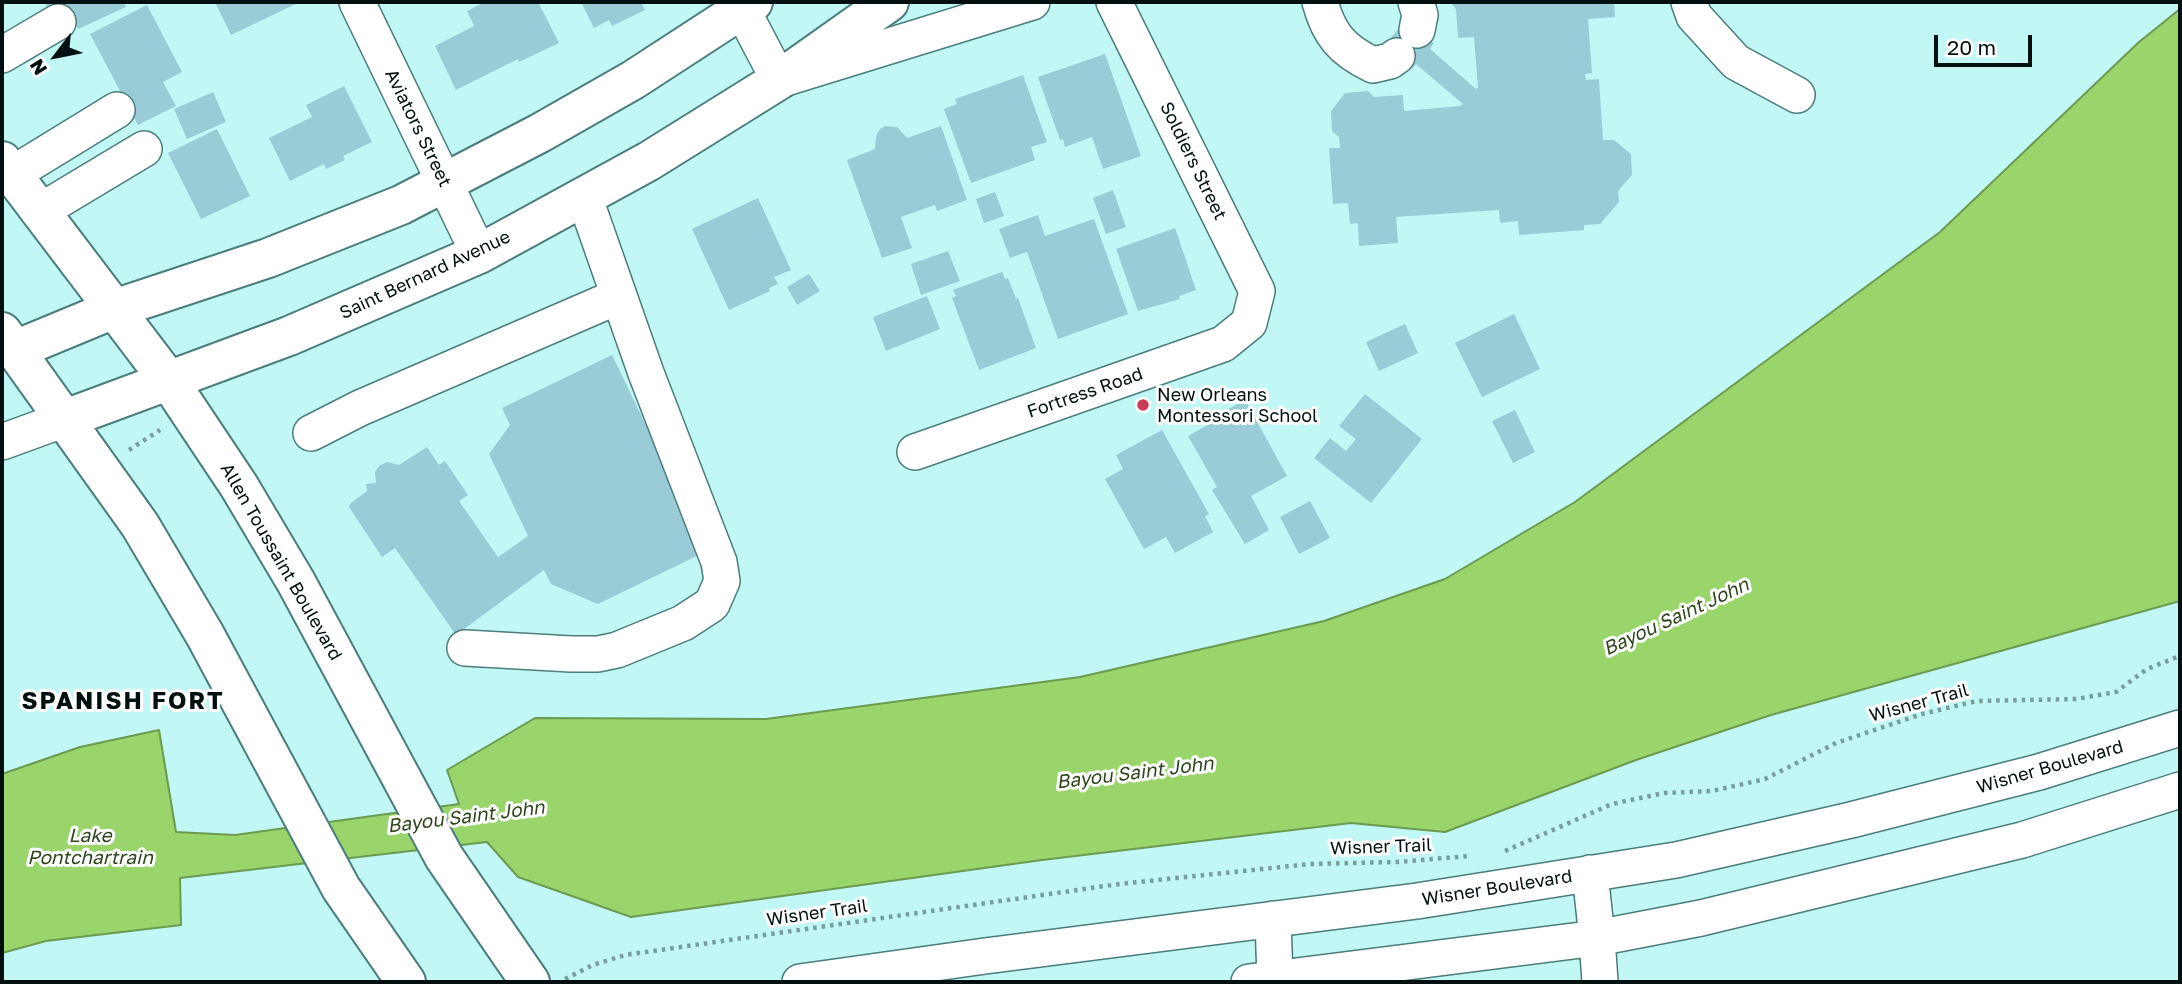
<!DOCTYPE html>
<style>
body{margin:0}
#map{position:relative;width:2182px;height:984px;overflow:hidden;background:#c1f7f5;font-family:"Golos Text",sans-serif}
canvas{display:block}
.frame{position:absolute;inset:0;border:4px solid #001010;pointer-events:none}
.north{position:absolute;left:21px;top:21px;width:70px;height:70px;-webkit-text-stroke:5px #fff;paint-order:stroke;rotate:238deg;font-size:19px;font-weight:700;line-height:28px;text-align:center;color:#001010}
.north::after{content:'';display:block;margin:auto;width:24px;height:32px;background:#001010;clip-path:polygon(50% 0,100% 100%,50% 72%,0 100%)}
.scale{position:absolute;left:1934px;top:35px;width:98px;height:32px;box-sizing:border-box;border:4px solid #001010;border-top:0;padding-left:9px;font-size:21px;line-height:24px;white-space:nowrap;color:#001010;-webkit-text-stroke:5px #fff;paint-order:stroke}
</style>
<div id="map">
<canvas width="2182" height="984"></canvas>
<div class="frame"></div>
<div class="north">N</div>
<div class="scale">20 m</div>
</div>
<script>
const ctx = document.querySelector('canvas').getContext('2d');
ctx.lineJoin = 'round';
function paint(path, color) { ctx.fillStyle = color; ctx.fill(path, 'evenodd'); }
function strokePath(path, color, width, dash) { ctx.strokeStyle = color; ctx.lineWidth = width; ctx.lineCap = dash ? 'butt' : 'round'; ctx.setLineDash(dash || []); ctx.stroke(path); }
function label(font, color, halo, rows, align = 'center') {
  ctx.font = font + ' "Golos Text",sans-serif'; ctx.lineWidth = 6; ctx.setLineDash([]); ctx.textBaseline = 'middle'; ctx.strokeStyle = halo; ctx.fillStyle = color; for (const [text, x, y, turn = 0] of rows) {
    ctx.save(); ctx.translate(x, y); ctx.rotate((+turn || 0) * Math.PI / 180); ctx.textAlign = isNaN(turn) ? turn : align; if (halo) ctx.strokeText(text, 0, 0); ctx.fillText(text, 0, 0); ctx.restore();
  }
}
const water = new Path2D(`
 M2180,9V601L1771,715L1636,760L1445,832L1351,823L1042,860L631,917L518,877L487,842L180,878L181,925L46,941L2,953V774L80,747L159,730L176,832L235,835L459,804L447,770L535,718L766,719L1080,677L1324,621L1445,579L1575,502L1940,232L2139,42Z`);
const building = new Path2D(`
 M45,2H124L126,7L78,29L68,8L51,16Z
 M215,2H300L231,35Z
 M485,2H538L559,43L519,62L518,59L456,90L435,46L474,26L467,11Z
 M581,2H648L642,4L645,10L612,26L609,20L594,28Z
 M1450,2H1614L1615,17L1588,19L1592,73L1585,74L1586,80L1599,79L1603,140H1614L1631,154L1632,175L1618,191L1619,202L1600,224L1584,225V230L1519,235L1518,221L1500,223L1499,210L1396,217L1398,243L1359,246L1358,223L1350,224L1348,203L1333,204L1329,148H1340L1339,137L1332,131L1331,111L1345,93L1368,91L1374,97L1403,95L1404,111L1460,106L1463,104L1416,64L1412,69L1384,46L1405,21L1434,43L1430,49L1476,89L1478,87L1474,37L1458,38L1456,9Z
 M147,5L182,72L163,82L176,106L138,125L90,34Z
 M1105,54L1141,156L1103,169L1092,137L1065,147L1063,139L1060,140L1038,77Z
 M1023,75L1047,142L1031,147L1035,160L971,183L944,109L957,104L955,99Z
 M344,86L372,142L343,156L345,160L326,169L324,164L290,181L269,138L312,117L306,105Z
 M213,92L226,122L187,139L174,109Z
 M885,126L897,127L907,138L941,126L967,200L937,211L935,205L901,217L912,248L882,258L847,160L875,149L876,136L880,129Z
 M217,129L250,196L201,219L168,153Z
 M1113,190L1126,227L1106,234L1093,198Z
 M995,192L1004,216L984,223L976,199Z
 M758,198L791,270L774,277L778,284L769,288L770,291L729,310L692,229Z
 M1038,215L1045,236L1094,219L1128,314L1058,339L1027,252L1010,258L999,229Z
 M1175,228L1196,290L1179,296L1180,299L1138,311L1116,249Z
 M948,251L960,281L921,295L911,264Z
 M1002,272L1005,279L1008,278L1016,299L1018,298L1036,348L979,370L952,298L956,296L953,290Z
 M809,274L820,291L797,305L787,287Z
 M927,296L940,329L886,351L873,317Z
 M1514,314L1540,369L1482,397L1455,343Z
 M1405,324L1418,353L1379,371L1366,342Z
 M612,355L707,551L598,604L551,584L544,570L456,635L395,548L382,557L349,507L351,503L367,491L366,484L376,483L375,472L379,466L387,462L399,465L427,447L439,465L445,461L468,495L459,501L498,557L528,536L489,454L510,425L502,408Z
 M1365,394L1422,439L1371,503L1314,458L1330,438L1346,451L1356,439L1339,426Z
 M1245,400L1287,476L1251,496L1269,530L1245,544L1212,490L1217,487L1188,436L1225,415L1223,412Z
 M1515,410L1535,452L1513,463L1492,421Z
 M1162,430L1209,514L1205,516L1213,532L1175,553L1166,537L1144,549L1105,479L1123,469L1116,455Z
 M1310,501L1330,538L1299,554L1280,517Z`);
const path = new Path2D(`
 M129,450L160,430
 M1505,851L1612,804L1664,793L1712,791L1765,779L1836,743L1922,714L1977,701L2076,699L2116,692L2147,669L2180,656
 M565,979L593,965L625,955L1119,884L1310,864L1397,862L1469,856`);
const minor = new Path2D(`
 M357,2L479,254
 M738,2L779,80L1032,2
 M1320,2C1329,35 1342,50 1373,65L1390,61L1397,56
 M1416,2L1420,15L1417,30
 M1689,2L1694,16L1736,62L1797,95
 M2,55L58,22
 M11,175L117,110
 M39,212L144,149
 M311,433L360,408L619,296
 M2,442L65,419
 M915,452L1223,344L1249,323L1257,291L1114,2
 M465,648L571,654H598L617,650L683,623L712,604L722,581L719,562L646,373L584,196
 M1590,873L1597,938L1600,982
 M1273,919L1275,979
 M800,982L985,956L1417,901L1676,860L1851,820L2039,772L2180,728
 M1249,982L1597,938L1701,918L2022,840L2180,790`);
const major = new Path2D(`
 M2,161L169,381L239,486L296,582L444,857L530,982
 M2,332L140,525L205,635L341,888L406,982
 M15,350L114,309L268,258L401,205L540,133L633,80L753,2
 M65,419L289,336L479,254L649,161L779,80L889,2`);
const markers = [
 [1143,405,7,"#cc3c59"]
];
const streetNames = [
 ["Aviators Street",418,128,64],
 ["Soldiers Street",1193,161,64],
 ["Saint Bernard Avenue",425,275,-25],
 ["Fortress Road",1085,393,-19],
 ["Allen Toussaint Boulevard",281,562,60],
 ["Wisner Trail",1919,703,-15],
 ["Wisner Boulevard",2050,767,-16],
 ["Wisner Trail",1381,847,-2],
 ["Wisner Boulevard",1497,888,-9],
 ["Wisner Trail",817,913,-8]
];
const poiNames = [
 ["New Orleans",1157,395],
 ["Montessori School",1157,416]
];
const waterNames = [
 ["Bayou Saint John",1676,617,-25],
 ["Bayou Saint John",1135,773,-7],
 ["Bayou Saint John",466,817,-7],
 ["Lake",90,836],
 ["Pontchartrain",90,858]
];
const districtNames = [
 ["SPANISH FORT",123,701]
];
paint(water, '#99d56b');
strokePath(water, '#6b9a50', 2);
paint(building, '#9accd8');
strokePath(minor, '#4a7d7b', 38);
strokePath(major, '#4a7d7b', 42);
strokePath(path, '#779e9d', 4.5, [3.5, 5]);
strokePath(minor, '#fff', 35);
strokePath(major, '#fff', 38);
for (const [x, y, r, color] of markers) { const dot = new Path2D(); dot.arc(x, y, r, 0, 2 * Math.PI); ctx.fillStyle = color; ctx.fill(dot); strokePath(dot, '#fff', 2.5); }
label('18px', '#001010', '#fff', streetNames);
label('18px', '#001010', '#fff', poiNames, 'left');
label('italic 19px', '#2e461c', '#fff', waterNames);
ctx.letterSpacing = '2px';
label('bold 24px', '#001010', '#fff', districtNames);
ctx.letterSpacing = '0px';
</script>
